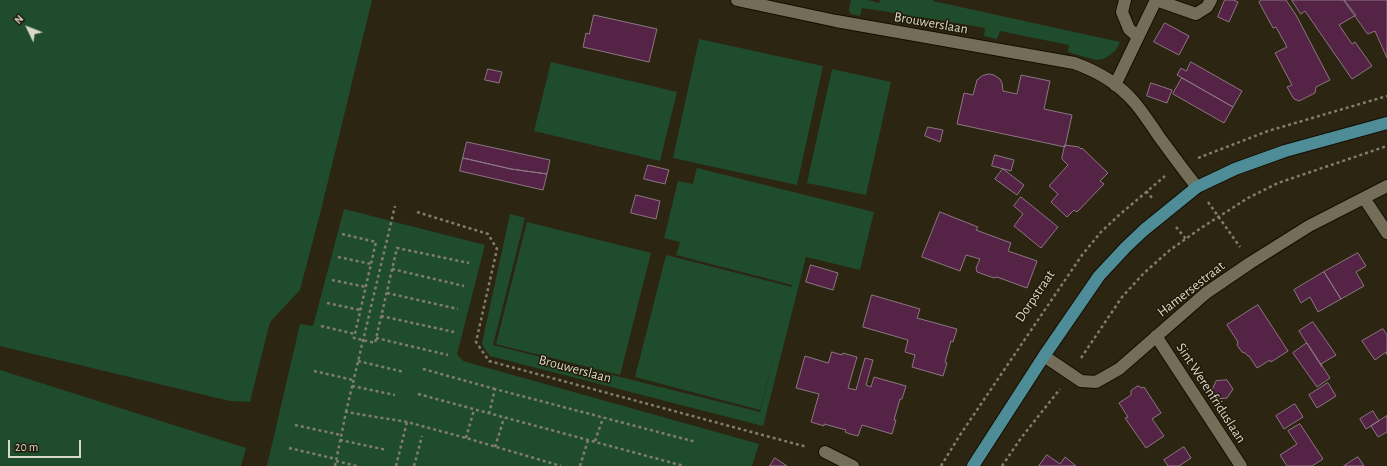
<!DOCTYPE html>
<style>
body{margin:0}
#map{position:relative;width:1387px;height:466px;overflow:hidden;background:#2b2512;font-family:"Alegreya Sans",sans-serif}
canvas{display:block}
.north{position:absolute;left:8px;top:8px;width:40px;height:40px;-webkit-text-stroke:3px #211b08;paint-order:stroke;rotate:313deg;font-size:11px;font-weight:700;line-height:16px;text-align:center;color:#dad7cb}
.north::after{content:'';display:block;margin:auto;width:14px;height:18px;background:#dad7cb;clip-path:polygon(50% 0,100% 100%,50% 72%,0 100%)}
.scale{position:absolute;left:8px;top:440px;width:73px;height:18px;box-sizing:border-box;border:2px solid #dad7cb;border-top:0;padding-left:5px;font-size:12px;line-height:14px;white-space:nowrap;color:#dad7cb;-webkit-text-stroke:3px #211b08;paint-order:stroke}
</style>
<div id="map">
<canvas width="1387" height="466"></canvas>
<div class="north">N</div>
<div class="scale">20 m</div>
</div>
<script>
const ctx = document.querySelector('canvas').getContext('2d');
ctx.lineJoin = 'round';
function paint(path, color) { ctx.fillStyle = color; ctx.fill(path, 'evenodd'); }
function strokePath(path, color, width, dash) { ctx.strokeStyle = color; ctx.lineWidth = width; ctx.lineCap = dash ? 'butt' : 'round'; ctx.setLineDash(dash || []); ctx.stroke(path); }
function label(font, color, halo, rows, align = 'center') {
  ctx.font = font + ' "Alegreya Sans",sans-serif'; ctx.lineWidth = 3; ctx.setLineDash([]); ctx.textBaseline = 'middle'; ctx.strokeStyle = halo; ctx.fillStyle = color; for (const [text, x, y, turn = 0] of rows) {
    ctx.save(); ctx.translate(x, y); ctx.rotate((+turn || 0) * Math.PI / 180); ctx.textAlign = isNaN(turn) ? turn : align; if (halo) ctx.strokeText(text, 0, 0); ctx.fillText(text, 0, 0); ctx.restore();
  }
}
const green = new Path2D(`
 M0,0H372L322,206L300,290L270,322L250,402L230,401L0,346Z
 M851,0H868L879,3L880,0H933V1L1120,42L1116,50L1107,57L1103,59L1096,60L1068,52L1069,45L1000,31L997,39L984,36L985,28L921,17L919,26L906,23L908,15L862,8L860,16L851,14L849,10Z
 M699,39L823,66L797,185L673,158Z
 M551,62L677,92L660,161L534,131Z
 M832,69L891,82L866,195L807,183Z
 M697,168L874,212L860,270L806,257L763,426L490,356L484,348L482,343L510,214L525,218L493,345L760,412L776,349L760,410L635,377L666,255L792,287V285L676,255L680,242L664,238L678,181L693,184Z
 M344,209L485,245L457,354L463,361L759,444L752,466H267L300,324L313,326Z
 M527,222L651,253L620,375L496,344Z
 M0,370L246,448L241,466H0Z`);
const building = new Path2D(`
 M1225,0H1233L1238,2L1229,22L1218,17Z
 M1262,0H1286L1296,15L1330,80L1316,87L1315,93L1299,101L1294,99L1287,87L1292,85L1275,53L1287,47L1276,27L1273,28L1259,2Z
 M1292,0H1344L1356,15L1339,25L1352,44L1355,42L1372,66L1352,79L1305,11L1301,14Z
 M1344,0H1387V58L1375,31L1368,34Z
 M594,15L657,29L649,62L583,47L586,33L589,34Z
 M1165,23L1189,36L1179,55L1154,42Z
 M1191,62L1242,91L1233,107L1177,75L1181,68L1186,71Z
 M488,69L502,72L499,83L485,80Z
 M989,74L994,75L1000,79L1002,83L1003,91L1017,94L1021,75L1050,81L1044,109L1072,115L1065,147L957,124L964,93L973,95L977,80L982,76Z
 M1182,78L1233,107L1224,123L1173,94Z
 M1151,83L1172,90L1167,103L1147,96Z
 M928,127L943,130L940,142L925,136Z
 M467,142L550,160L547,174L511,169L463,158Z
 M1065,145L1079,147L1081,149L1082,148L1108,173L1100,181L1104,184L1077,212L1074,210L1067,217L1051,202L1058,194L1049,186L1068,165L1062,159Z
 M995,155L1014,160L1011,171L992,166Z
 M463,158L511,169L547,174L543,190L460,171Z
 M648,165L669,170L665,184L644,179Z
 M1003,169L1024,185L1017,195L995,179Z
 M636,195L660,201L656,219L631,213Z
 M1021,197L1058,227L1041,248L1014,226L1023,214L1014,206Z
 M940,212L978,227L976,230L1011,243L1008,251L1037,261L1027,288L997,277L994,278L977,272L976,268L980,259L966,255L960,271L922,257Z
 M1358,253L1366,266L1356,272L1364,286L1341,299L1324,272Z
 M811,265L838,273L833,290L806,282Z
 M1324,272L1341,299L1318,312L1310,297L1301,303L1294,290Z
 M872,295L920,309L917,318L957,329L953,342L951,341L945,362L947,363L943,376L912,367L915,355L905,352L908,340L863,327Z
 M1258,305L1288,351L1271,362L1270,360L1257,368L1249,356H1248L1245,353L1242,352L1237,345L1238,342L1227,325Z
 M1313,322L1336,355L1321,364L1322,367L1299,331Z
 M1383,329L1387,335V355L1386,352L1375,360L1362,341Z
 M1307,343L1330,378L1317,387L1293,353Z
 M832,352L842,355L843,353L857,357L848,388L856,390L865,358L873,360L866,385L871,387L874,377L906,386L902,399H900L894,420H896L892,434L862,425L858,436L850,434L845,432L846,430L824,424V426L811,422L819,394L796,388L805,356L828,363Z
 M1227,380L1233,389L1227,398L1217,399L1212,390L1216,381Z
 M1328,383L1336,396L1317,408L1309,395Z
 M1138,386L1142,388L1144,387L1161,413L1152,419L1164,436L1146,448L1125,418L1128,417L1119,403L1131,395V391Z
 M1295,404L1303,417L1284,429L1276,416Z
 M1373,411L1379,421L1366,429L1360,419Z
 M1387,416V432L1378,437L1371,426Z
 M1300,424L1323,459L1312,466H1287L1280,455L1297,444L1288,431Z
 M1184,447L1191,458L1179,466H1168L1164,460Z
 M1047,455L1060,464L1065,457L1076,466H1039Z
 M1358,457L1364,466H1344Z
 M775,458L787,466H770Z`);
const path = new Path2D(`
 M1198,158L1268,131L1387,96
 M1146,191L1154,200
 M1208,202L1240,247
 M417,212L488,234L497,249L476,342L489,361L807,447
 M1176,227L1186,239
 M342,234L376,242L354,338L375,343L397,248L469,263
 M338,257L371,264
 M392,269L464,286
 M332,280L366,287
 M387,293L458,309
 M327,303L360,310
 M381,316L454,332
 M321,326L355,334
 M376,338L448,355
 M1081,358L1122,297L1144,273L1170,250L1201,228L1248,198L1278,183L1387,146
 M358,361L404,372
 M423,369L495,389
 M314,371L353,380
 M352,386L395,395
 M418,394L684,466
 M346,412L395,206
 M489,414L495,389L696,442
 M295,425L341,435
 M466,438L474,410
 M340,440L387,450
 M595,441L603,418
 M495,447L504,418
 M289,448L336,459
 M336,461L357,466
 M335,466L346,412L407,422L466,438L561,466
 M396,466L407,422
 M414,466L422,436
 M580,466L588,440
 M941,466L960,435L1082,255L1101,232L1118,216L1165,176
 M1002,466L1021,438L1060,389`);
const minor = new Path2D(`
 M737,0L836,21L1074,63C1097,71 1119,84 1135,103C1144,114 1152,126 1160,138C1172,154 1184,171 1197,187
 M1125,0L1122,12L1129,29L1138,37
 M1115,85L1156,0L1196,14L1207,7L1211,0
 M1364,198L1387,233
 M1156,336L1241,466
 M1044,356L1081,381L1096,382L1119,369L1206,293L1250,263L1309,226L1387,186
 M825,452L853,466`);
const major = new Path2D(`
 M973,466L1044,356L1099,276L1126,247L1144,230L1197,187L1235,169L1285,151L1387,123`);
const streetNames = [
 ["Brouwerslaan",931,23,10],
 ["Hamersestraat",1191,289,-38],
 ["Dorpstraat",1035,296,-56],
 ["Brouwerslaan",575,369,15],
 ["Sint Werenfriduslaan",1211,393,57]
];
paint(green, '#204c2e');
paint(building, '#552345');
strokePath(building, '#8c7683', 1);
strokePath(minor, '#140e00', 14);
strokePath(major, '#140e00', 14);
strokePath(path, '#817d6d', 2.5, [3, 3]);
strokePath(minor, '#746d58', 12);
strokePath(major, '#4e8d97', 12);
label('14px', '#dad7cb', '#211b08', streetNames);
</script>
